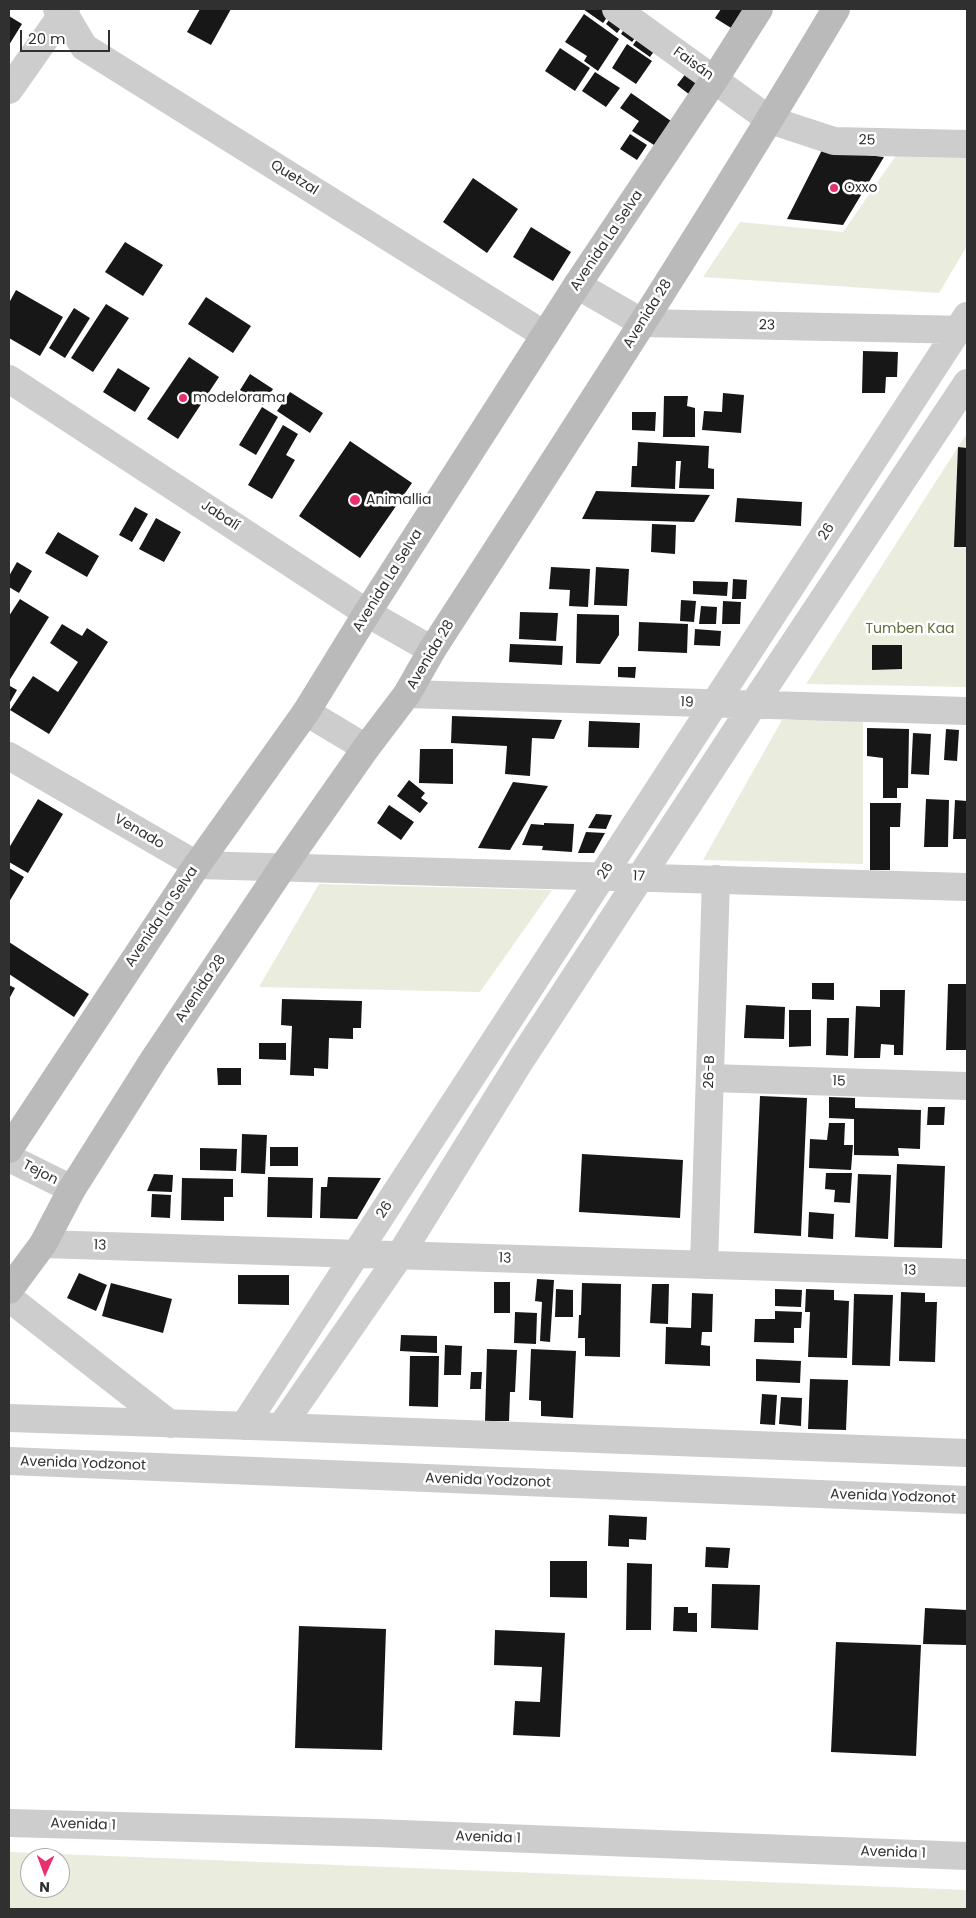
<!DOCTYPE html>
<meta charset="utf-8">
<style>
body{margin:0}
#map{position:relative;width:976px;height:1918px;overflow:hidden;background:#fff;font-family:Poppins,sans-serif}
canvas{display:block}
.frame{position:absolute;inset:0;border:10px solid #303030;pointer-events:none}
.north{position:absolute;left:20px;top:1848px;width:50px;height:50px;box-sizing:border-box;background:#fff;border:1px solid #acacac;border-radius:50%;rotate:182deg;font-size:14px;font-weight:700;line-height:20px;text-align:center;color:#303030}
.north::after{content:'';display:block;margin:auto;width:18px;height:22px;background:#ea2f6f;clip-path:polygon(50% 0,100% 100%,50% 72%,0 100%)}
.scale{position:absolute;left:20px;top:30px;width:90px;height:22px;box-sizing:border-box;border:2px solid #303030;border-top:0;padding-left:6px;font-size:15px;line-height:18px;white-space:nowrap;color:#303030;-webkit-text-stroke:4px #fff;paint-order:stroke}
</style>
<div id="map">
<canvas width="976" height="1918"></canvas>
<div class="frame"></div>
<div class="north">N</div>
<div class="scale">20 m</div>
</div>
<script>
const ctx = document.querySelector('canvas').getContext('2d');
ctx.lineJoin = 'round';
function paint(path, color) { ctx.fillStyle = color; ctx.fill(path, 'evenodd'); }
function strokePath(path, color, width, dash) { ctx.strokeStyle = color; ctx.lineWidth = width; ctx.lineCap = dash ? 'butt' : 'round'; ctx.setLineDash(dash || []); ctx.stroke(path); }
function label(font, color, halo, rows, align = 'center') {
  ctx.font = font + ' Poppins,sans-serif'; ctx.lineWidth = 5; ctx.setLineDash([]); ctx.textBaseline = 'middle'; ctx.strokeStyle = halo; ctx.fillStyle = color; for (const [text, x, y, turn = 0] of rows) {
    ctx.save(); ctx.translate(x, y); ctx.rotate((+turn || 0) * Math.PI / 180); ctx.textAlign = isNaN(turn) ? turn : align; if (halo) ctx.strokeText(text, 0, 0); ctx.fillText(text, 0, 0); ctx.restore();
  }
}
const green = new Path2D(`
 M897,154L967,157V246L939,293L703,277L740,222L843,232Z
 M967,433V687L806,684L958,447Z
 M782,720H863V864L703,860Z
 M319,884L552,890L480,992L259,987Z
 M9,1852L967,1890V1909H9ZM30,1858H60V1888H30Z`);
const building = new Path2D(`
 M200,9H231L211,45L187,32Z
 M583,9H606L611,12L603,23Z
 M721,9H750L736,31L715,18Z
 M584,14L619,39L598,71L584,61L587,56L565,42Z
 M613,15L624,24L617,33L606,24Z
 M9,16L22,24L9,45Z
 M627,25L639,33L632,42L621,34Z
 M640,35L657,47L650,57L633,45Z
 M627,44L652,61L636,84L612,68Z
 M560,48L590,68L575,91L545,71Z
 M690,68L703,77L690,95L677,85Z
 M595,72L620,88L606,107L582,91Z
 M631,93L671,121L654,145L632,131L639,121L620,108Z
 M630,134L647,145L637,160L620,149Z
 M822,150L884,157L843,225L787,219Z
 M473,178L518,209L487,253L443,222Z
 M531,227L571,252L553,281L513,257Z
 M125,242L163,265L143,296L105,272Z
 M16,290L63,317L40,356L9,338V303Z
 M206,297L251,326L233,353L188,324Z
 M106,304L129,318L93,372L71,358Z
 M74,308L90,318L65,358L49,348Z
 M863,351L898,352L897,377H886L885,393H862Z
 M189,357L219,377L178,439L147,419Z
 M118,368L150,388L135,412L103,392Z
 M250,374L273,389L263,405L240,390Z
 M290,392L323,413L310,433L277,411Z
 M723,393L744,395L741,433L702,430L704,411L722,412Z
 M664,396H688L687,406L695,408V437H663Z
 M262,407L278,417L256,455L239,445Z
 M632,412H656L655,431L632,430Z
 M283,425L298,434L286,455L295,460L272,499L248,485Z
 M350,441L412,483L360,558L299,516Z
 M638,442L709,446L708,468L714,469V489L679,488L681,461H676L675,489L631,487L632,466H637Z
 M958,447L967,448V547H954Z
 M596,491L710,495L694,522L582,519Z
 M737,498L802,502L801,526L735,522Z
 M135,507L148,514L132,542L119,535Z
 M156,518L181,532L164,562L139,549Z
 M652,524L676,525L675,554L651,552Z
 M58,532L99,556L87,577L45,553Z
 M17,562L32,571L19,593L9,587V576Z
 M551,567L590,569L588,607L569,606L570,590L549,589Z
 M596,567L629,569L627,606L594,605Z
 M733,579L747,580L746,599H732Z
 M693,581L728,582L727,596L693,594Z
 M20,599L49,617L9,681V616Z
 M681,600L696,601L694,622L680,621Z
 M723,601L741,602L740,624H722Z
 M701,606L717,607L716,624H699Z
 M520,612L558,613L556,641L519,639Z
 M577,614L619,615V635L600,664L576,663Z
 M639,622L688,624L687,653L638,651Z
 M62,624L82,636L87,628L108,642L49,734L10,710L33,676L58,692L78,662L50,643Z
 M695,629L721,631L720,646L694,645Z
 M510,644L563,646L562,665L509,662Z
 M872,645H902V669L872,670Z
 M618,667H636L635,678L618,677Z
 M10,686L17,690L9,704V687Z
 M452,716L562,720L554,739L532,738L530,776L505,774L507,746L451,743Z
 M589,721L640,723L639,748L588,747Z
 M867,728L909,729L908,788H897V798H883V758L867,756Z
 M946,729L959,730L957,761L944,760Z
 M913,733L931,734L929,775L911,774Z
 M420,749H453V784L419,783Z
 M409,780L425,793L421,798L428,803L420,813L397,796Z
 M513,782L548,786L510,850L478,848Z
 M38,799L63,814L28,873L9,862V848Z
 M926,799L949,800L948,847H924Z
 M955,800L967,801V839H953Z
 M870,803H901L900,827H890V870H870Z
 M389,805L414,822L401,840L377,823Z
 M596,814L612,815L606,829L588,828Z
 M544,823L574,824L572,852L542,850L543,846L522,845L531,824L544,825Z
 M586,832L605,833L594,853H578Z
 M9,868L24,877L9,902Z
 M9,942L89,994L74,1017L9,974Z
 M812,983H834V1000L812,999Z
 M948,984H967V1050H946Z
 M9,985L15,988L9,999Z
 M880,990H905L903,1055H894V1045L881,1044L880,1058H854L856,1006L880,1007Z
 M282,999L362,1001L361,1028H353V1039L329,1038L328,1069L314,1068V1076L290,1075L292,1026L281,1025Z
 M746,1005L785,1007L784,1039L744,1038Z
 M789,1010H811V1046L789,1047Z
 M827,1018H849L848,1056L826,1055Z
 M259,1043H286V1060L259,1059Z
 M217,1068H241V1085H218Z
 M760,1096L807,1098L801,1236L754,1233Z
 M829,1097L855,1098V1108L921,1110L920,1149L898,1148L899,1156L854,1155V1119L829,1118Z
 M928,1107H945L944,1125H927Z
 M829,1123H845L844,1145H853L851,1170L809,1168L810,1139L827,1140Z
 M242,1134L267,1135L265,1174L241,1173Z
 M270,1147H298V1166H270Z
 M200,1148L237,1149L236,1171L200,1170Z
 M582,1154L683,1160L680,1218L579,1212Z
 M897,1164L945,1166L942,1248L894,1247Z
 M826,1173H852L850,1203L834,1202L835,1190L825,1189Z
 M154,1174L173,1175L172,1192L147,1191Z
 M858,1174L891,1175L888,1239L855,1237Z
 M268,1177L313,1178L312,1218L267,1217Z
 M328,1177L381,1178L357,1219L320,1218L321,1187H327Z
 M182,1178L233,1179V1197H224V1221L181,1220Z
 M152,1194L171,1195L170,1218L151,1217Z
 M809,1212L834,1214L833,1239L808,1237Z
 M79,1273L107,1285L96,1311L67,1298Z
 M238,1275H289V1305L238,1304Z
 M537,1279L554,1280L550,1342L540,1341L542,1302L535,1301Z
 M494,1282H510V1313H494Z
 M111,1283L172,1299L163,1333L102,1316Z
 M582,1283L621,1284L620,1357L585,1356V1338H578L579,1315H581Z
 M652,1284H669L668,1324L650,1323Z
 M556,1289L573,1290V1317H555Z
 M775,1289L802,1290L801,1307L775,1306Z
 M806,1289L834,1290V1300L849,1301L847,1358L808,1357L810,1312H805Z
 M901,1292L925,1293V1302H937L935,1362L899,1361Z
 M692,1293L713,1294L712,1332H702L701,1345L710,1346V1366L665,1364L666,1327L691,1328Z
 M854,1294L893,1295L890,1366L852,1365Z
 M775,1311L802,1312L801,1328H794V1343L754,1342L755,1319H775Z
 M515,1312L537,1313L536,1344L514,1343Z
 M401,1335L437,1336V1353L400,1351Z
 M445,1345L462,1346L461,1375H444Z
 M487,1349L517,1350L515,1392H510L509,1421H485Z
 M531,1349L576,1351L573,1418L541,1416V1401L529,1400Z
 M410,1356H439L438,1407L409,1406Z
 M756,1359L801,1361L800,1383L756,1381Z
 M471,1372H482L481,1389H470Z
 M810,1379L848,1380L846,1430L808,1429Z
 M762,1394L777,1395L775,1425L760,1424Z
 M781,1397L802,1398L801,1426L779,1424Z
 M609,1515L647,1517L646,1540L629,1539V1547L608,1546Z
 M706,1547L730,1548L728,1568L705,1567Z
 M550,1561H587V1598L550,1597Z
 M627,1563L652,1564L651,1630H626Z
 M712,1584L760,1585L758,1630L711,1628Z
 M674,1607H688V1613H697V1632L673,1631Z
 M925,1608L967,1610V1645L923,1644Z
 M299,1626L386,1629L382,1750L295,1748Z
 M495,1630L565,1633L560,1737L513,1735L515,1701L540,1702L542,1667L494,1665Z
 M836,1642L921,1645L916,1756L831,1752Z`);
const street = new Path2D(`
 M57,9L64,13L84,47L545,335
 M616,9L770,120L834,141L967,144
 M9,90L66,9
 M577,285L643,323L967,330
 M9,379L367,613L432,650
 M407,694L967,711
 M306,712L366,748
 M9,756L197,865L967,887
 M710,1078L967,1086
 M9,1158L72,1189
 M43,1244L967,1273
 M704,1265L716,879
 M9,1298L170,1424
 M9,1418L281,1427L967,1453
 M244,1426L967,316
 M281,1427L400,1255L522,1058L753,705L967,383
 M9,1461L967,1500
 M9,1823L376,1833L967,1856`);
const secondary = new Path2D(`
 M9,1149L197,865L306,712L367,613L577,285L714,80L759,9
 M9,1290L43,1244L72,1189L154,1059L282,868L366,748L407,694L432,650C569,438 707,226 836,9`);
const markers = [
 [834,188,5,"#ea2f6f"],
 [183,398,5,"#ea2f6f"],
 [355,500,6,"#ea2f6f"]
];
const streetNames = [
 ["Faisán",693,64,36],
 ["25",867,141,1],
 ["Quetzal",294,178,32],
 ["Avenida La Selva",607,241,-56],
 ["Avenida 28",648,314,-58],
 ["23",767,326,1],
 ["Jabalí",220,516,33],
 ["26",827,532,-57],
 ["Avenida La Selva",388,581,-58],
 ["Avenida 28",431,655,-59],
 ["19",687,703,2],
 ["Venado",139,832,30],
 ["26",606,871,-57],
 ["17",639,877,2],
 ["Avenida La Selva",162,917,-56],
 ["Avenida 28",201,989,-56],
 ["26-B",710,1072,-88],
 ["15",839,1082,2],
 ["Tejon",40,1173,27],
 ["26",385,1210,-57],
 ["13",100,1246,2],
 ["13",505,1259,2],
 ["13",910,1271,2],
 ["Avenida Yodzonot",83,1464,2],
 ["Avenida Yodzonot",488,1481,2],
 ["Avenida Yodzonot",893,1497,2],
 ["Avenida 1",83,1825,2],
 ["Avenida 1",488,1838,2],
 ["Avenida 1",893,1853,2]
];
const poiNames = [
 ["Oxxo",844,188],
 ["modelorama",193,398],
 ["Animallia",366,500]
];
const parkNames = [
 ["Tumben Kaa",910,629]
];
paint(green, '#eaedde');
paint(building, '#171717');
strokePath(street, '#cdcdcd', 28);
strokePath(secondary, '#bababa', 28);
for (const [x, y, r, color] of markers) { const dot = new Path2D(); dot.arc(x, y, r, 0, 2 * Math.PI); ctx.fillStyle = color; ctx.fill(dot); strokePath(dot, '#fff', 2); }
label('14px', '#303030', '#fff', streetNames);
label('14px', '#303030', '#fff', poiNames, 'left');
label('14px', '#606e3c', '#fff', parkNames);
</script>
